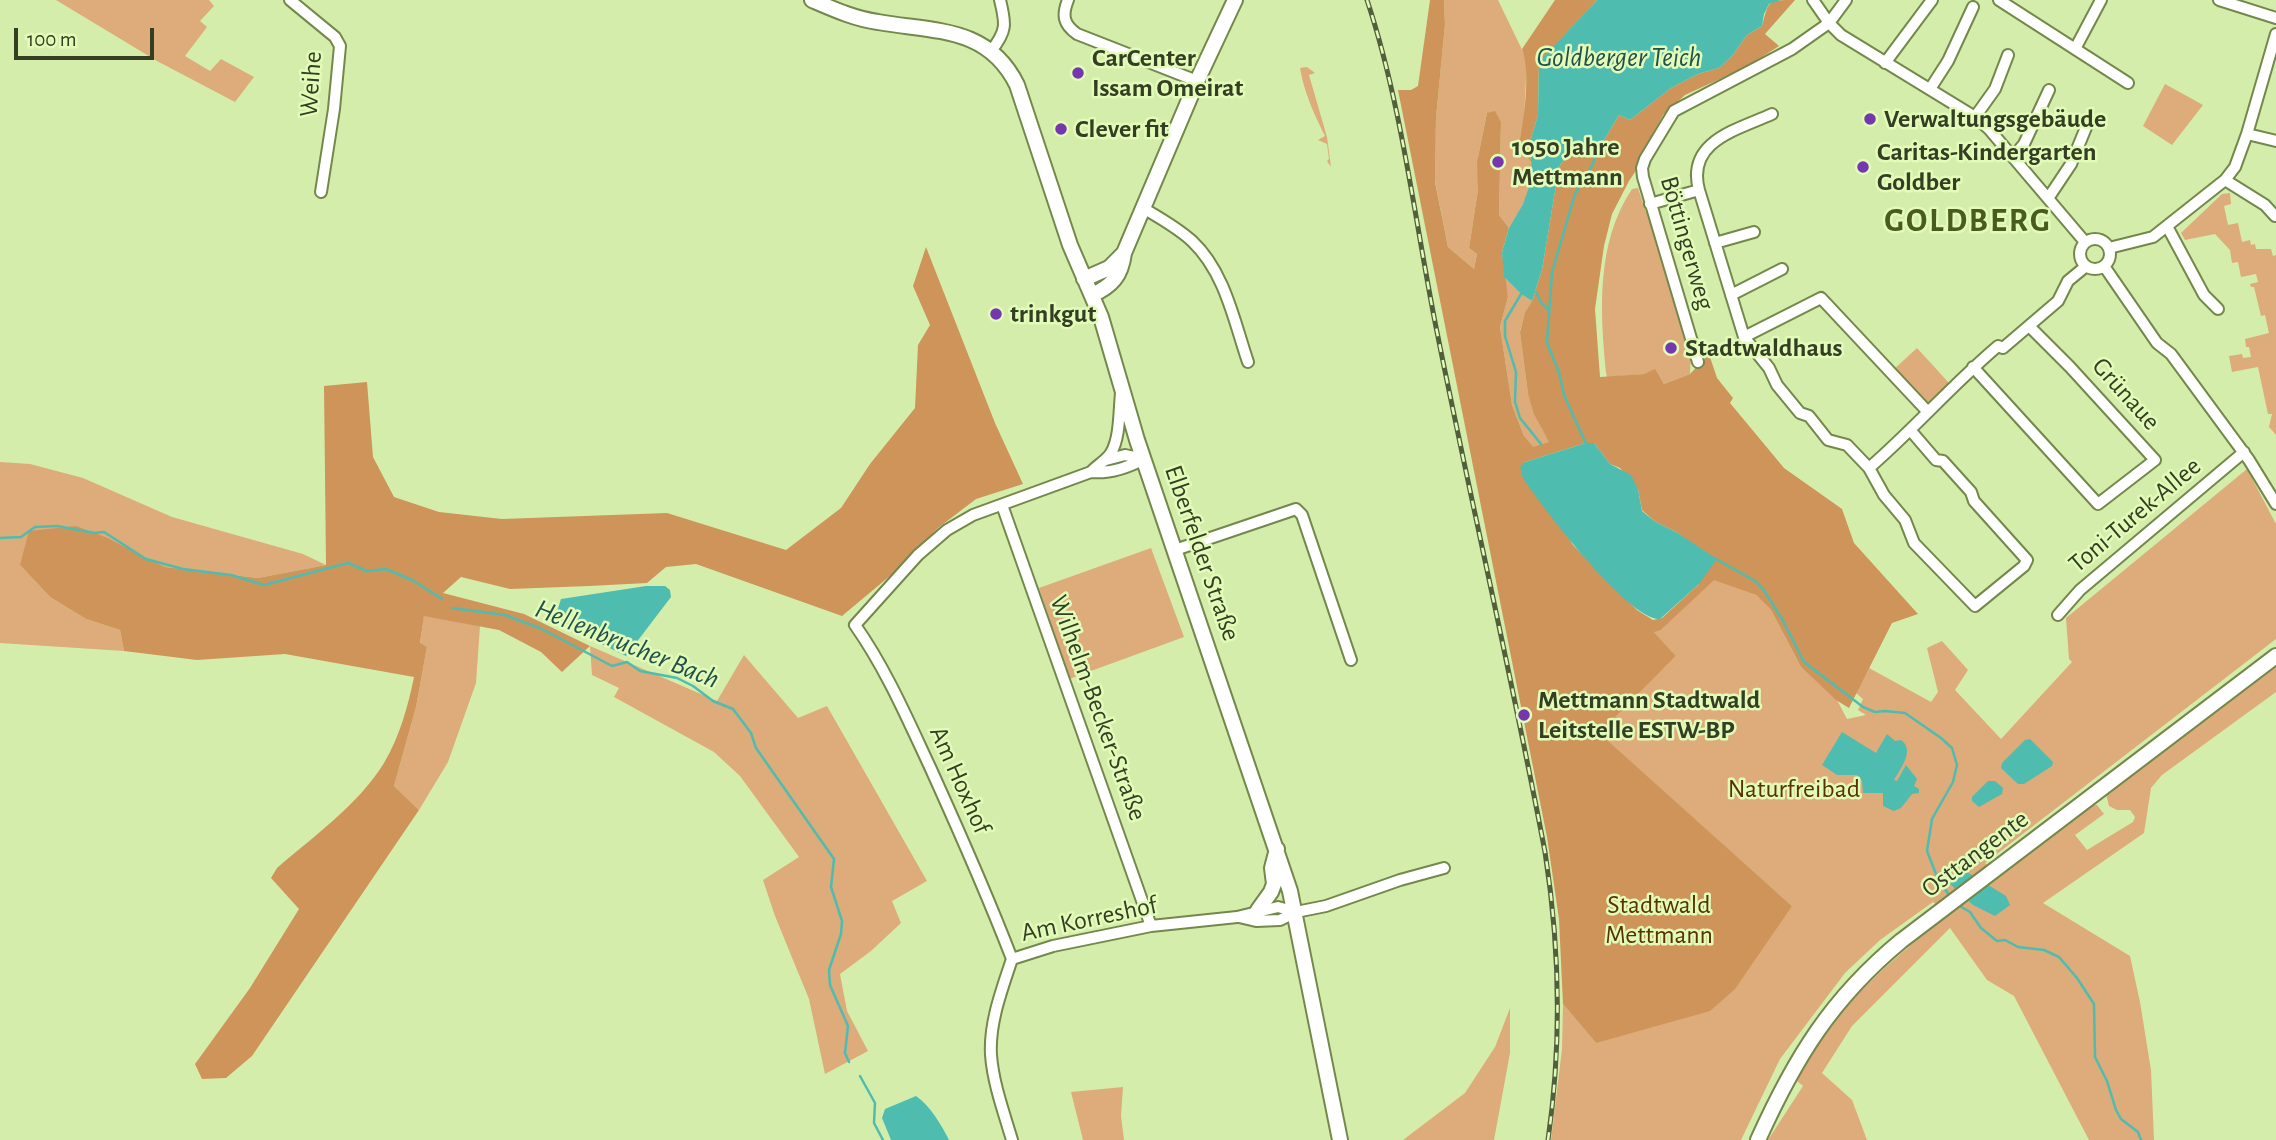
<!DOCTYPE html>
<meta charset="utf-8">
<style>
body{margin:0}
#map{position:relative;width:2276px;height:1140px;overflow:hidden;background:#d5edab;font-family:"Alegreya Sans",sans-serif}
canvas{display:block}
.scale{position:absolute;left:14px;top:28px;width:140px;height:32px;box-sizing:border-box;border:4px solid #343e23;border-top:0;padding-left:9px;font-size:21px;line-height:24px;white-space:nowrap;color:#343e23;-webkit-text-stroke:5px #e2fbb8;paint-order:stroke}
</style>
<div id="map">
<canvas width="2276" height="1140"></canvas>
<div class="scale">100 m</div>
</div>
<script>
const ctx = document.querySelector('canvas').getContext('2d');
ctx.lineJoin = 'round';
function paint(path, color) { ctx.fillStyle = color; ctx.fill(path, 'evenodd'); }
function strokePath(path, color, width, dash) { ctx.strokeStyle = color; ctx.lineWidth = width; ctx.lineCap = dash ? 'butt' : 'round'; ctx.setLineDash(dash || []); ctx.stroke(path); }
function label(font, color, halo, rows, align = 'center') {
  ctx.font = font + ' "Alegreya Sans",sans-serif'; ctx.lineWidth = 5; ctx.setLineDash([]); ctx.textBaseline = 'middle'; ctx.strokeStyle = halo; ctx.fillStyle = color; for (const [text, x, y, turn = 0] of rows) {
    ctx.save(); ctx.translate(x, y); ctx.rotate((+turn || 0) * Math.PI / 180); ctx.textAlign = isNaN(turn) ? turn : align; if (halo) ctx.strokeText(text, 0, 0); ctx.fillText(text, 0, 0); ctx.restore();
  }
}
const green = new Path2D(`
 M56,0H209L214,6L200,21L207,27L185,56L210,71L221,59L254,77L235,102L157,61Z
 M1444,0H1498L1527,60L1524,119L1519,144C1523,150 1530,157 1531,163C1537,186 1520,210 1509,228L1499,215L1501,122L1487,113L1478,157V190L1469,248L1477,254L1474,269L1448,247L1435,181L1436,118L1445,24Z
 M1307,67L1315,73L1309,75L1327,137L1331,167L1327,161L1329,159L1327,144L1318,140L1325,136C1314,114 1304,92 1300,68Z
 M2165,84L2203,105L2172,145L2143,126Z
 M1638,188L1646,212L1652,220L1691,354L1690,374L1664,384L1655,370L1644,374L1607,377L1606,373C1600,311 1596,243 1632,189Z
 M2230,193L2231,204L2224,206L2228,225L2238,223L2242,242L2250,240L2251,245L2255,244L2256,249H2271L2273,256L2276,255V435L2269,427L2272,414H2268L2258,367L2232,372L2229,356L2242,354L2243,358L2251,357L2249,347H2246L2245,339L2269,333L2265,315L2261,316L2254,287H2251L2250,284L2258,282L2256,274L2241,277L2238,262L2232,263L2230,250L2215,234L2185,240L2181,233L2222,194Z
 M1504,277L1521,294L1532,301L1525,312L1520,331L1528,394L1542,429L1550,442L1532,448L1524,436L1512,405L1500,327L1508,297Z
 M1917,348L1949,383L1925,406L1892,371Z
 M0,462L30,464L83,478L172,517L303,554L326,565L258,578L165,567L110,539L20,565L50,597L86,619L120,630L124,651L0,643Z
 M2247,469L2276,524V639L1985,863L2002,875L2090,805H2097L2104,814L2075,835L2087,850L2133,822L2135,817L2130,810H2117L2109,806L2106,794L2276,664V692L2162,775L2151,788L2144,833L2043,903L2130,956L2140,1002L2151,1070L2154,1140H2089L2014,996L1987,980L1950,928L1852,1026L1822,1073L1852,1100L1867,1140H1768L1803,1086L1797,1081C1802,1070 1807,1058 1814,1048C1850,995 1899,953 1949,915L1933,902L1880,940L1845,973L1780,1059L1741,1140H1551L1562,1049L1563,1004L1596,1043L1792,906L1598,733L1676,656L1653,631L1661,630L1714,579L1756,595L1771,610L1801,667L1837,700L1847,719L1866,715L1858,710L1863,699L1856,693L1869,668L1931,702L1938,692L1927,648L1942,641L1968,670L1955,690L2001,739L2072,662L2069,659L2066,618Z
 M1151,548L1184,637L1069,679L1039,588Z
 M424,615L480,626L476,683L448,762L419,810L394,786L416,707L427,647L420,644Z
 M590,646L717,701L744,655L798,718L827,706L927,881L892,901L901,923L871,951L840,974L847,1011L868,1051L825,1074L809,999L775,916L763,880L799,857L740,776L714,752L614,697L619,688L592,675Z
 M1510,1008V1053L1494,1140H1403L1465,1093L1495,1047Z
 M1123,1087L1121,1116L1124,1140H1083L1071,1092Z`);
const forest = new Path2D(`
 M1430,0H1444L1445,24L1436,118L1435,182L1448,247L1474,269L1477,254L1469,248L1478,190L1477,162L1487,113L1495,111L1501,122L1499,215L1509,228L1502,252L1508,297L1500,327L1512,405L1524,436L1533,447L1549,442L1534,414L1528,394L1520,332L1525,312L1532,301L1542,270L1559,167L1572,148L1597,152L1619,115L1630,120L1671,88L1698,74L1719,68L1732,56L1747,35L1762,26C1769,1 1766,0 1795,0L1765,34L1779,46L1748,66L1685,95L1663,115L1641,156L1637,169L1629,181L1612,214L1604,246L1595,309L1600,377L1644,374L1655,369L1664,384L1690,374L1709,354L1717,378L1733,398L1730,403L1784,468L1842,509L1854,543L1918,614L1892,623L1849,708L1836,700L1801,667L1771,610L1756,595L1714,580L1661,630L1654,632L1676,656L1599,733L1792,906L1735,989L1710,1011L1596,1043L1563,1004L1559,919L1547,837L1398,90H1411L1418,86ZM1586,443H1594L1610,464L1620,468L1638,489L1642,510L1654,521L1676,532L1691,543L1699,584L1662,618L1653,620L1637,610L1573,545L1525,462Z
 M1555,0H1597L1539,63L1538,115L1530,142L1531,162L1519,144C1524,119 1531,72 1522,49Z
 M926,247L995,423L1023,484L976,499L938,528L903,565L842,616L696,564L666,567L647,583L589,586L510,589L461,577L443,593L524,614L590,646L562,672L541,652L499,630L424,616L420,643L427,647L416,707L394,786L419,810L252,1056L226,1078L202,1079L195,1064L250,988L299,909L271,878L277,868C314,836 358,805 384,763C400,736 408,706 414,677L285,654L197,660L124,651L120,630L86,619L50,597L20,565L29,531L76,526L110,539L165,567L258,578L326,565L324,386L367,382L373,457L394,497L439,512L502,519L667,513L786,550L841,508L870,464L915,408L918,345L930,325L913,286Z`);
const water = new Path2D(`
 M1597,0H1781L1769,4L1764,14L1762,26L1747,35L1732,56L1719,68L1698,74L1671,88L1630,120L1619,115L1597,152L1572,148L1559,167L1542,270L1532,301L1521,294L1504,277L1502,252L1509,228L1523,204L1532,179L1530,142L1538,115L1539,62Z
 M1586,443H1594L1610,464L1631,475L1638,489L1642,511L1654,521L1676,532L1717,559L1699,584L1660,619C1629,621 1541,506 1523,478L1520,467L1525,462Z
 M646,586H665L670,590L671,597L626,656L554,621L561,599Z
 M1842,732L1876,753L1887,734L1895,741L1901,740C1915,750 1901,768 1894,780L1897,781L1906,765L1917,779L1914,786L1919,789V793L1912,794L1901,808L1894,811L1883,806V793H1863L1862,781L1857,775H1837L1822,765Z
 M2030,739L2053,762L2052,766L2024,784H2018L2001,768L2002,763L2025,740Z
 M1988,781H1995L2003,788L2002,794L1979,807L1972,801V797Z
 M1967,872L2006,896L2010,905L1995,916L1973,905L1950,884L1951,878Z
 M916,1096C930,1106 941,1124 949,1140H891L882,1118L885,1109Z`);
const stream = new Path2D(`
 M1536,292L1542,304L1549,310
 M1521,294L1505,321V336L1516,372L1515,402L1520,418L1541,444
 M1587,446L1564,395L1559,372L1547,343L1552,272L1575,194L1592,166L1597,152
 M0,538L21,537L35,527L57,526L95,533L104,532L146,559L183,569L231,575L264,585L348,563L367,571L386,569L414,581L442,599
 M1716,559L1755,581L1763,589L1782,619L1804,662L1863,707L1875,712L1885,711L1905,713L1941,738L1952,748L1957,765L1953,782L1932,819L1927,851L1936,874L1950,897
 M452,608L505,615L542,629L612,666L627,662L640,671L677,678L693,686L713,701L733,709L751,733L756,748L834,859L831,887L842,921L841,934L829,970L830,985L848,1026L845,1053L849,1062
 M1958,905L1970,912L1981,928L1997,941L2005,940L2018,947L2044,950L2059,957L2077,978L2094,1004L2095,1057L2107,1081L2116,1110L2121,1119L2138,1132L2141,1140
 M860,1076L875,1103L874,1123L883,1140`);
const street = new Path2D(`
 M290,0L335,37L340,46L334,109L321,192
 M1068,0C1062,15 1063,24 1077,34L1197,81
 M1813,0L1829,23L1841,35L1975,117L1989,129L2085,242
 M1999,0L2128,83
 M2219,0L2276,18
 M2075,49L2101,0
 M991,51C1007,31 1006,24 1000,0
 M1885,63L1932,0
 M1930,89L1948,61L1973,7
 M1975,117L1995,89L2008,55
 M2247,134L2276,141
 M2014,156L2024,144L2049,90
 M2225,180L2265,205L2275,216
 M1699,190C1686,141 1737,130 1772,114
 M2049,197L2071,164L2087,125
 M1650,204L1699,190L1744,337L1769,368L1777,385L1800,413L1809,416L1828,440L1847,445L1869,468L1884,495L1905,520L1914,543L1975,606L2024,566L2027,560L1974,501L1971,492L1943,461L1936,460L1911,431
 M1143,208C1160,218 1178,228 1192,241C1225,272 1234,321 1248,362
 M2168,228L2204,295L2218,309
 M2080 254a15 15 0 1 1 30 0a15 15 0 1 1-30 0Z
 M1715,243L1754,232
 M2109,248L2153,237L2225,180L2235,167L2247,134L2276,34
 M2104,266L2157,343L2171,354L2249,460L2276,504
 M1731,295L1782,269
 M1744,337L1821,298L1927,411
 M1698,362L1643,177L1642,168L1645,159L1674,111L1792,49L1829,23L1846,0
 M1973,367L2098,504L2155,460L2070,367L2029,326
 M1106,460L1125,455L1144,459
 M1869,468C1914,429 1953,384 1998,346L2003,348L2058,301L2068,281L2085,267
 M1091,472C1110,474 1127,468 1144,459
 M1002,505L1151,926
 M1175,550L1296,509L1302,515L1351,660
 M2058,615L2080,590L2244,452
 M1239,917L1256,921L1280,920L1296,912L1326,906L1400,880L1444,868
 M1012,959C987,894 959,831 930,767C907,718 886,669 855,625L918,555L947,530L973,515L1091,472C1097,465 1106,461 1111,453C1120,438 1119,412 1121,393
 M1012,959L1053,946L1151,926L1237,917L1278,907L1296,912
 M1012,959C1002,989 989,1023 991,1055C993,1083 1004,1113 1012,1140`);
const secondary = new Path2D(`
 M812,0C833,9 855,19 878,22C934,32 988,26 1017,85L1070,245L1101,317L1137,440L1290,891L1340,1140
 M1084,279L1109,268L1124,253
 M1092,295C1112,286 1121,276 1124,253L1197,81L1235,0
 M1258,910L1271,892L1274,884L1272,868L1277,849
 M1758,1140C1795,1058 1831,999 1901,941L2276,656`);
const rail = new Path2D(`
 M1367,0C1402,105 1415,223 1437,332C1472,506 1512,678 1545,852C1560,948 1562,1043 1548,1140`);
const markers = [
 [1078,73,7,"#7537ad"],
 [1870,119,7,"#7537ad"],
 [1061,129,7,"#7537ad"],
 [1498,162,7,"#7537ad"],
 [1863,167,7,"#7537ad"],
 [996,314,7,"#7537ad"],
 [1671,348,7,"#7537ad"],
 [1524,715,7,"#7537ad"]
];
const poiNames = [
 ["CarCenter",1092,58],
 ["Issam Omeirat",1092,88],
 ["Verwaltungsgebäude",1884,119],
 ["Clever fit",1075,129],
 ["1050 Jahre",1512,147],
 ["Mettmann",1512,177],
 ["Caritas-Kindergarten",1877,152],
 ["Goldber",1877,182],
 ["trinkgut",1010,314],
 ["Stadtwaldhaus",1685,348],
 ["Mettmann Stadtwald",1538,700],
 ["Leitstelle ESTW-BP",1538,730]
];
const streetNames = [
 ["Weihe",311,84,-86],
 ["Böttingerweg",1687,243,74],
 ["Grünaue",2126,394,48],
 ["Toni-Turek-Allee",2135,515,-40],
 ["Elberfelder Straße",1202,553,71],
 ["Wilhelm-Becker-Straße",1098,708,70],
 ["Am Hoxhof",960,780,66],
 ["Osttangente",1975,854,-37],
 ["Am Korreshof",1089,919,-12]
];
const parkNames = [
 ["Naturfreibad",1794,789],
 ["Stadtwald",1659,905],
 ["Mettmann",1659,935]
];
const waterNames = [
 ["Goldberger Teich",1619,58],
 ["Hellenbrucher Bach",627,644,22]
];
const districtNames = [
 ["GOLDBERG",1968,221]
];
paint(green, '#deab7a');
paint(forest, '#ce945a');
paint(water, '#4ebdb0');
strokePath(stream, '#4ebdb0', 2.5);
strokePath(street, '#73884a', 14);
strokePath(secondary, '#73884a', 18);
strokePath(street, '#fff', 10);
strokePath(secondary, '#fff', 14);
strokePath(rail, '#525f3c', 5);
strokePath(rail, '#e2fbb8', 2.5, [8]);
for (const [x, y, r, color] of markers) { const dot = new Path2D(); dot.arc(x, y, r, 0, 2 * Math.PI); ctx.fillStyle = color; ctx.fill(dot); strokePath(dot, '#e2fbb8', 2.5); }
label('bold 26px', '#343e23', '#e2fbb8', poiNames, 'left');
label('26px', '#343e23', '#e2fbb8', streetNames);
label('26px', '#583201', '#e2fbb8', parkNames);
label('italic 28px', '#21514b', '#e2fbb8', waterNames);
ctx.letterSpacing = '2px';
label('bold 33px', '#495c1d', '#e2fbb8', districtNames);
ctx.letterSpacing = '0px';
</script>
